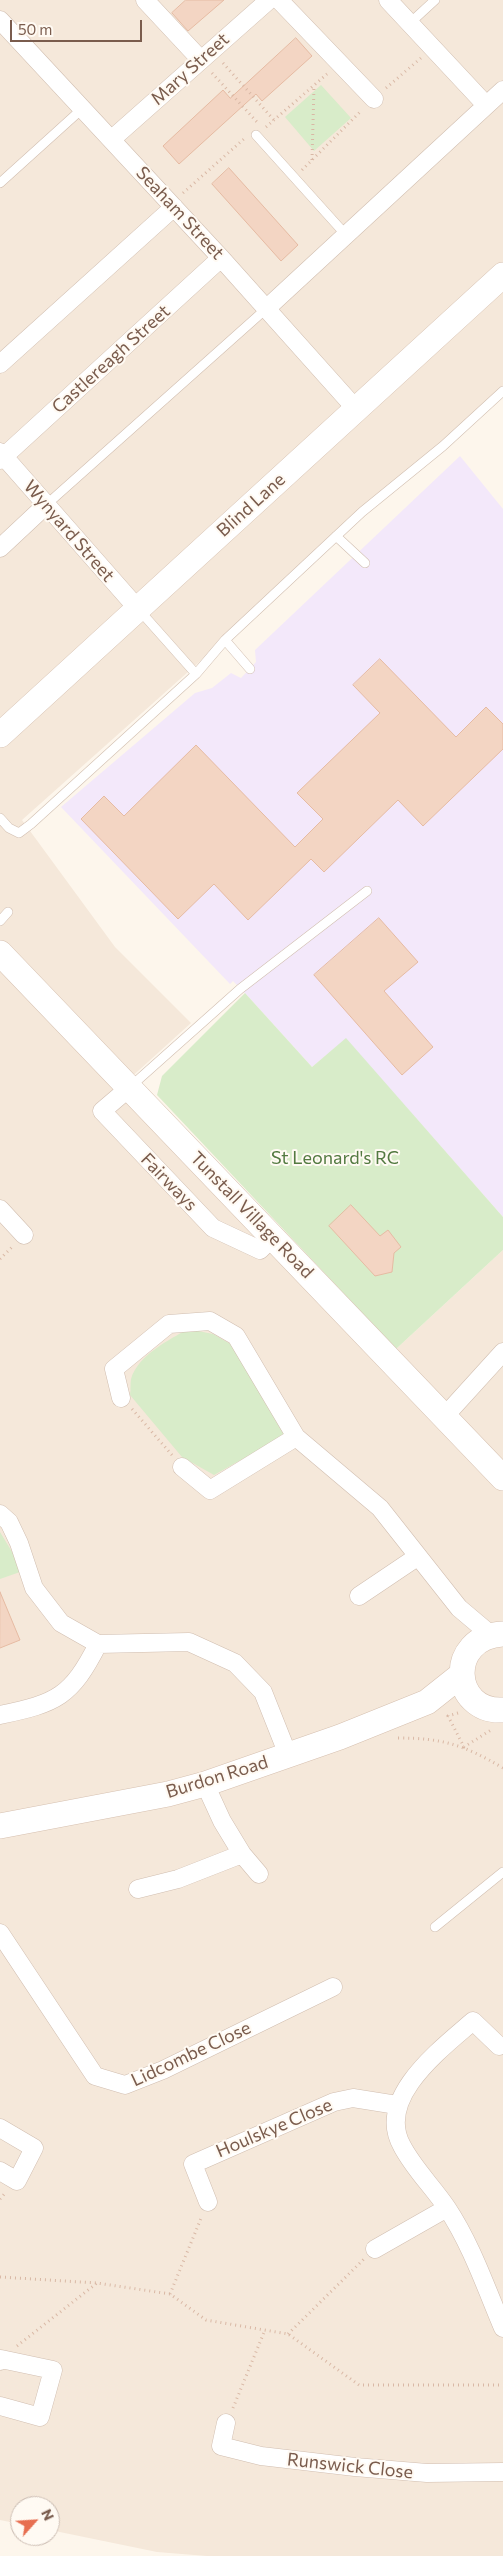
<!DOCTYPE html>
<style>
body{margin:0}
#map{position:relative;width:503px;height:2556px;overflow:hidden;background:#fdf6ec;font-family:Commissioner,sans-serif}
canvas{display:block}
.north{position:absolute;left:10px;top:2496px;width:50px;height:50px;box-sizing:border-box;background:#fffaf3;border:1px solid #cabbb1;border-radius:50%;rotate:64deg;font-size:14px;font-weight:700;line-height:20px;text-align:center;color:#7a5c4d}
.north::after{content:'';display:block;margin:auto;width:18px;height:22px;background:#e76f51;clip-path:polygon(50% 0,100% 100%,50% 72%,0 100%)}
.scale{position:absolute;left:10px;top:20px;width:132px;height:22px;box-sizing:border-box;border:2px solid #7a5c4d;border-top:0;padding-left:6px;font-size:15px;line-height:18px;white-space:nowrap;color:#7a5c4d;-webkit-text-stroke:4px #fffaf3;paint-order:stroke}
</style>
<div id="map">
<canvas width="503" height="2556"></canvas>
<div class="north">N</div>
<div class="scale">50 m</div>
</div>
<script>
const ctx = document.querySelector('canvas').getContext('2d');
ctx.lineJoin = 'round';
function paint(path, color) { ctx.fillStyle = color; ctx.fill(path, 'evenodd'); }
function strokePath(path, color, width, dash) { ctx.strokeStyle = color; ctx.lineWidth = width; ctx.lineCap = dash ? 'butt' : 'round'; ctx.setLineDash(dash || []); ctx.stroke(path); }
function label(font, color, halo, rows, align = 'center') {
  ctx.font = font + ' Commissioner,sans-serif'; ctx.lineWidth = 4; ctx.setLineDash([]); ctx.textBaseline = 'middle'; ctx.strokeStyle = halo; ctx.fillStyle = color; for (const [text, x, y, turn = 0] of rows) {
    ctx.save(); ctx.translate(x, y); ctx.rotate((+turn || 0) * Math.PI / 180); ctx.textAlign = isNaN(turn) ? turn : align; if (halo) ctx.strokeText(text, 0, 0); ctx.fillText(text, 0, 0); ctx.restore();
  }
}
const residential = new Path2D(`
 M0,0H503V391L22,820L115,947L191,1023L116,1091L396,1349L503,1250V2556H207L157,2552L50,2530V2506H20V2524L0,2520Z`);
const education = new Path2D(`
 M460,456L503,509V1217L346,1039L312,1067L245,993L233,981L230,984L61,807L195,693L212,688L231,673L241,678L256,662L255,650Z`);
const green = new Path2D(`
 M321,85L351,118L314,151L285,117Z
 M245,993L312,1067L346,1038L503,1217V1250L396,1349L157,1095L162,1076Z
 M188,1329L213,1334L234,1346L287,1431L282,1437L214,1475L182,1457L130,1395C131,1390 130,1384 131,1379C138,1355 169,1340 188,1329Z
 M0,1532L17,1560L20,1572L0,1579Z`);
const building = new Path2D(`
 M186,0H224L188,31L172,13Z
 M296,38L312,56L262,101L256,94L179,164L163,146L223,90L230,98Z
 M229,168L298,245L281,261L212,184Z
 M380,659L456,737L486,707L503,724V749L423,826L398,800L324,872L311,859L248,920L214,884L178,919L81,819L104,796L124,816L196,745L295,847L323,819L297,793L380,713L353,685Z
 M379,918L418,962L384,991L433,1047L402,1075L314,975Z
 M351,1205L380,1236L388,1230L401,1247L394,1253L392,1272L375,1276L329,1226Z
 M0,1592L20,1640L0,1648Z`);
const path = new Path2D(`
 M223,63L274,120
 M212,73L257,122
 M386,88L421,58
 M266,127L327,74
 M312,160L314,86
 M302,170L361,111
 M183,193L245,138
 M0,1259L12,1247
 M132,1409L172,1455
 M458,1713L448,1716L464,1747L491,1730
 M398,1738C443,1738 464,1745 503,1768
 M0,2199L6,2192
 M0,2277L97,2283L170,2294L206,2320L288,2334L359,2385H503
 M170,2294L202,2216
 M288,2334L364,2259
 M17,2346L97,2283
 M233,2408L265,2330`);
const lane = new Path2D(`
 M410,23L435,0
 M256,135L346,235
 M0,183L83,108
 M46,505L267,308
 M336,536L365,563
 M140,611L196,674
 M225,640L250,669
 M0,818L9,828L19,833L31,824L196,674L225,640L362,512L443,446L503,391
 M0,921L8,912
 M130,1087L240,989L367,891
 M435,1927L503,1872`);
const street = new Path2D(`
 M145,0L200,59
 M279,0L374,99
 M388,0L486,105
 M0,20L221,258L356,409
 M112,139L269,0
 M267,308L503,90
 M0,364L174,207
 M0,452L138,609
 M0,460L221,258
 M0,548L46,505
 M129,1088L102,1111L213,1228L260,1250L273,1237
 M0,1209L24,1235
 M121,1398L114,1369L169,1324L210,1321L236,1336L296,1437L380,1508L459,1608L491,1635
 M444,1417L503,1352
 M182,1467L210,1490L296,1437
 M0,1514L9,1522L19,1543L34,1588L61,1623L98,1644L189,1642L235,1663L263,1692L288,1755
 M359,1596L417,1557
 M0,1715C57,1703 71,1697 98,1644
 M242,1854L259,1874
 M138,1889L178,1879L242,1854L222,1821L205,1784
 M0,1933L95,2076L125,2085L163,2070L333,1987
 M499,2046L473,2021C441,2049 375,2098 402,2146C414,2169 433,2187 447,2208C471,2244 486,2288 503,2328
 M0,2128L34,2148L17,2181L0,2171
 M208,2202L193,2164L334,2102L353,2098L397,2105
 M375,2249L447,2208
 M0,2361L1,2359L53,2370L40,2417L0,2406
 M226,2423L221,2446L261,2456L355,2467L427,2473L503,2472`);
const secondary = new Path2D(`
 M0,735L503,275
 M0,953L503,1478
 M503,1634C446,1637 451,1713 503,1710
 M0,1826L168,1794L205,1784L340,1737L427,1702L461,1675`);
const streetNames = [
 ["Mary Street",190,69,-42],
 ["Seaham Street",180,213,47],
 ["Castlereagh Street",111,359,-42],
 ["Blind Lane",251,505,-42],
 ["Wynyard Street",69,531,49],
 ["Fairways",169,1182,46],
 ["Tunstall Village Road",252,1215,46],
 ["Burdon Road",217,1777,-17],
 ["Lidcombe Close",191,2054,-25],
 ["Houlskye Close",274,2128,-23],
 ["Runswick Close",350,2466,6]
];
const parkNames = [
 ["St Leonard's RC",335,1158]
];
paint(residential, '#f5e8da');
paint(education, '#f3e8fa');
paint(green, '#d8ecc9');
paint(building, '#f3d5c3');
strokePath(building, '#e6bba3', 1);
strokePath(lane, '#d1beb0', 10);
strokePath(street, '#d1beb0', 19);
strokePath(secondary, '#d6c0b0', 26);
strokePath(path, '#d9b8a5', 3, [1, 4]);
strokePath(lane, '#fff', 9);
strokePath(street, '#fff', 18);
strokePath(secondary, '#fff', 25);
label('18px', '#7a5c4d', '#fffaf3', streetNames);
label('18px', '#537a41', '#fffaf3', parkNames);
</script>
